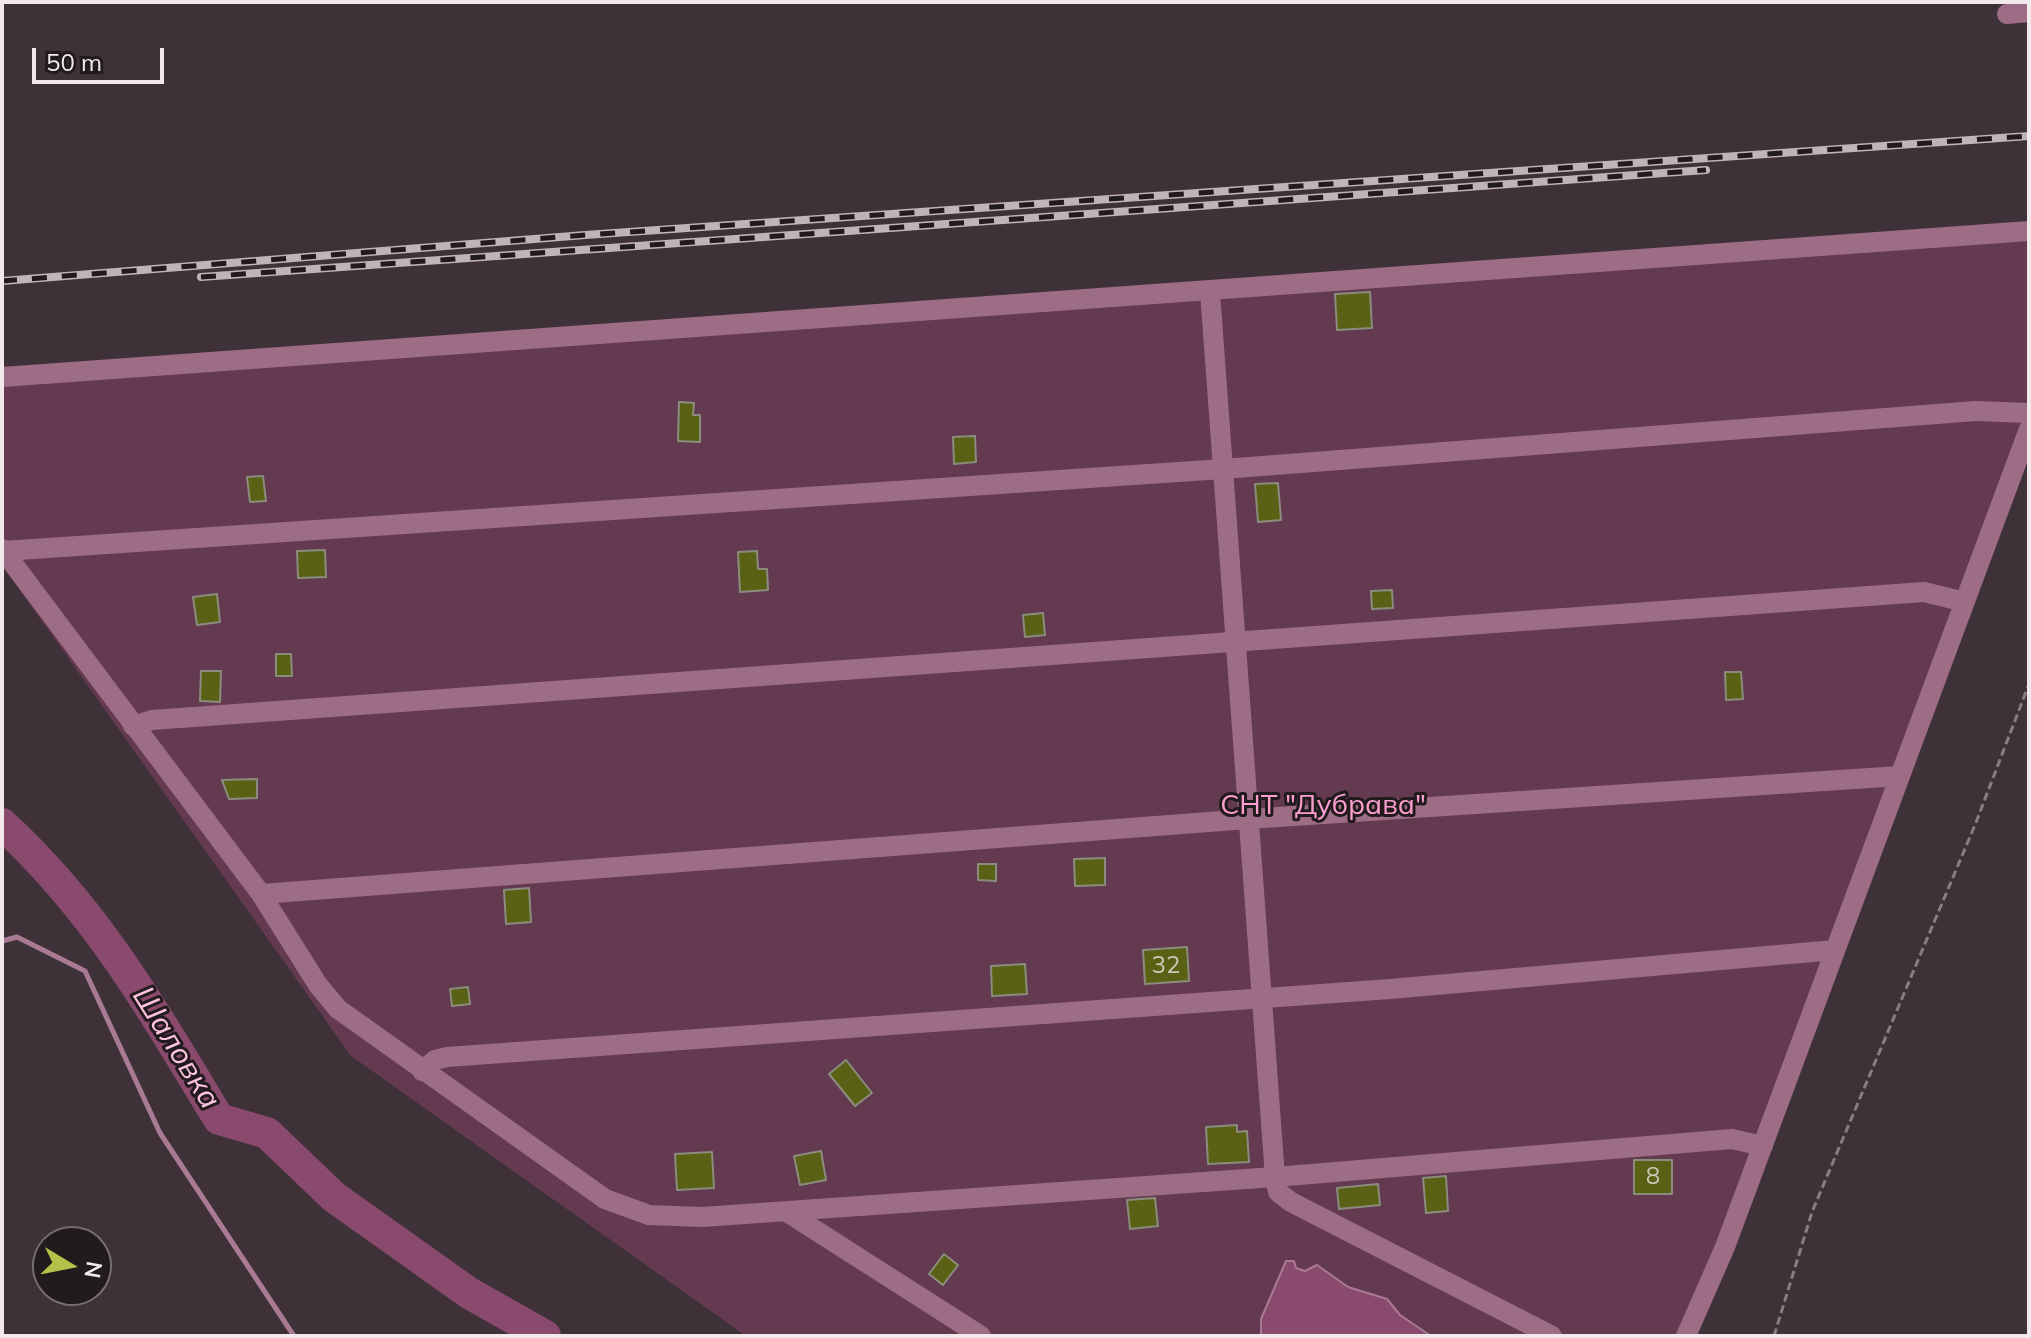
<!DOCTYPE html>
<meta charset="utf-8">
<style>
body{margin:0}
#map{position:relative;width:2031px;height:1338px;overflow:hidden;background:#3f3138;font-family:Mulish,sans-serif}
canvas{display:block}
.frame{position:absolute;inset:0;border:4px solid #f2e9ed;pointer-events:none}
.north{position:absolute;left:32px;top:1226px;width:80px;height:80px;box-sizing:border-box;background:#221b1e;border:2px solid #756d71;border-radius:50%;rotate:100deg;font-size:22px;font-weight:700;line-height:32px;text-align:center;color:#f2e9ed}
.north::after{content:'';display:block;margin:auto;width:28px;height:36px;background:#b5c249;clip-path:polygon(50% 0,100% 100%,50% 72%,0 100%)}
.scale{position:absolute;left:32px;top:48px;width:132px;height:36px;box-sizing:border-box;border:4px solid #f2e9ed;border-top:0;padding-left:10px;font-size:24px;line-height:28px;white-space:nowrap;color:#f2e9ed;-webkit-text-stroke:6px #221b1e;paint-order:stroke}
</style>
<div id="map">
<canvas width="2031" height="1338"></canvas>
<div class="frame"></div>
<div class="north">N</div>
<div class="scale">50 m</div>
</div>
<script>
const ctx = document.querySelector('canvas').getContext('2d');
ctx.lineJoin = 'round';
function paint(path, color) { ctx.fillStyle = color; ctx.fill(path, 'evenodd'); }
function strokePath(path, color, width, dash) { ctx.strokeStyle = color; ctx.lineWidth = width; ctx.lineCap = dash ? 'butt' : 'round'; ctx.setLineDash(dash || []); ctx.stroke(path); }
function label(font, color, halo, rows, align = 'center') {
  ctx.font = font + ' Mulish,sans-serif'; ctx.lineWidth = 6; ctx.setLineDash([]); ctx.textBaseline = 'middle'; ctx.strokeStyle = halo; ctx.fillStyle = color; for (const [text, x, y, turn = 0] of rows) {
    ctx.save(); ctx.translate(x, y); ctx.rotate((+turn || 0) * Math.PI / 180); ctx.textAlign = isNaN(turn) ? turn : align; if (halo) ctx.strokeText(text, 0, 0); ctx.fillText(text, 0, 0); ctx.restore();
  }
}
const green = new Path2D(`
 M2029,222V444L1696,1336H746L351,1056L2,565V369Z`);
const water = new Path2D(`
 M1286,1261H1294L1296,1268L1305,1271L1317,1265L1348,1287L1387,1299L1400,1315L1431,1336H1261V1319Z`);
const stream = new Path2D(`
 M2,941L17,937L85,971L160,1133L294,1336`);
const river = new Path2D(`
 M2,824C97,911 153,1011 219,1119L267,1133L334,1197L469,1293L545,1336`);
const building = new Path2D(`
 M1370,292L1372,328L1337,330L1335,294Z
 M679,402L694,403L693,415H700V442L678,441Z
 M975,436L976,462L954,464L953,437Z
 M263,476L266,501L250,502L247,477Z
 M1278,483L1281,520L1258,522L1255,484Z
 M325,550L326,577L298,578L297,551Z
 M757,551L758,569H767L768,590L740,592L738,552Z
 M1392,590L1393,608L1372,609L1371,591Z
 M217,594L220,622L197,625L193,597Z
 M1043,613L1045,635L1025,637L1023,615Z
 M276,654H291L292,676H276Z
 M201,671H221L220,702L200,701Z
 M1725,672H1741L1743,699L1726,700Z
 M257,779V798L229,799L222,780Z
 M1105,858V885L1075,886L1074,859Z
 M978,864H996V881L978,880Z
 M529,888L531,922L506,924L504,890Z
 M1187,947L1189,981L1145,984L1143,950Z
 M1025,964L1027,994L992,996L991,966Z
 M468,987L470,1004L452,1006L450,989Z
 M846,1060L872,1093L855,1106L829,1074Z
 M1237,1125V1132L1247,1131L1249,1162L1208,1164L1206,1127Z
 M821,1151L826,1180L800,1185L794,1156Z
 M712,1152L714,1188L677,1190L675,1154Z
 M1634,1160H1672V1194H1634Z
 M1446,1176L1448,1211L1426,1213L1423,1178Z
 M1378,1184L1380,1205L1339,1209L1337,1188Z
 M1155,1198L1158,1226L1130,1229L1127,1200Z
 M944,1254L958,1265L943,1285L929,1274Z`);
const path = new Path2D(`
 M1774,1336L1812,1212L1975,825L2029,684`);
const minor = new Path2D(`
 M2007,14L2029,12
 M1210,292L1275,1177L1732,1139L1763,1146
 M2,377L2029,231
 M2,549L261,894L318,985L338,1009L605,1199L649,1215L702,1217L1275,1177L1278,1192L1291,1202L1552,1336
 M3,551L1223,469L1976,411L2029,413
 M133,726L152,720L1924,592L1965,602
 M261,894L1248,819L1900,776
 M422,1071L435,1060L447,1057L1390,989L1835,950
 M787,1212L981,1336
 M1686,1336L1725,1247L2029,429`);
const rail = new Path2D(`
 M201,277L1706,170
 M2,281L585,235L2029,136`);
const numberNames = [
 ["32",1166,966],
 ["8",1653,1177]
];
const parkNames = [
 ["СНТ \"Дубрава\"",1323,806]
];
const waterNames = [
 ["Шаловка",176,1048,58]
];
paint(green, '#633a50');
paint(water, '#8a4a6d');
strokePath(water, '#a97a93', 2);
strokePath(stream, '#a97a93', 5);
strokePath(river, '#8a4a6d', 32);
paint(building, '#5a6114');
strokePath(building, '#8a8d7d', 2);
strokePath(path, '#897d83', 3, [8, 4]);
strokePath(minor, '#9d6c85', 20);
strokePath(rail, '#bfb4b9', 8);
strokePath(rail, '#221b1e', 5, [15]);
label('24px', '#ccc7b7', null, numberNames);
label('28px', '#fc9ecf', '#221b1e', parkNames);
label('italic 30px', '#fdc2df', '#221b1e', waterNames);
</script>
